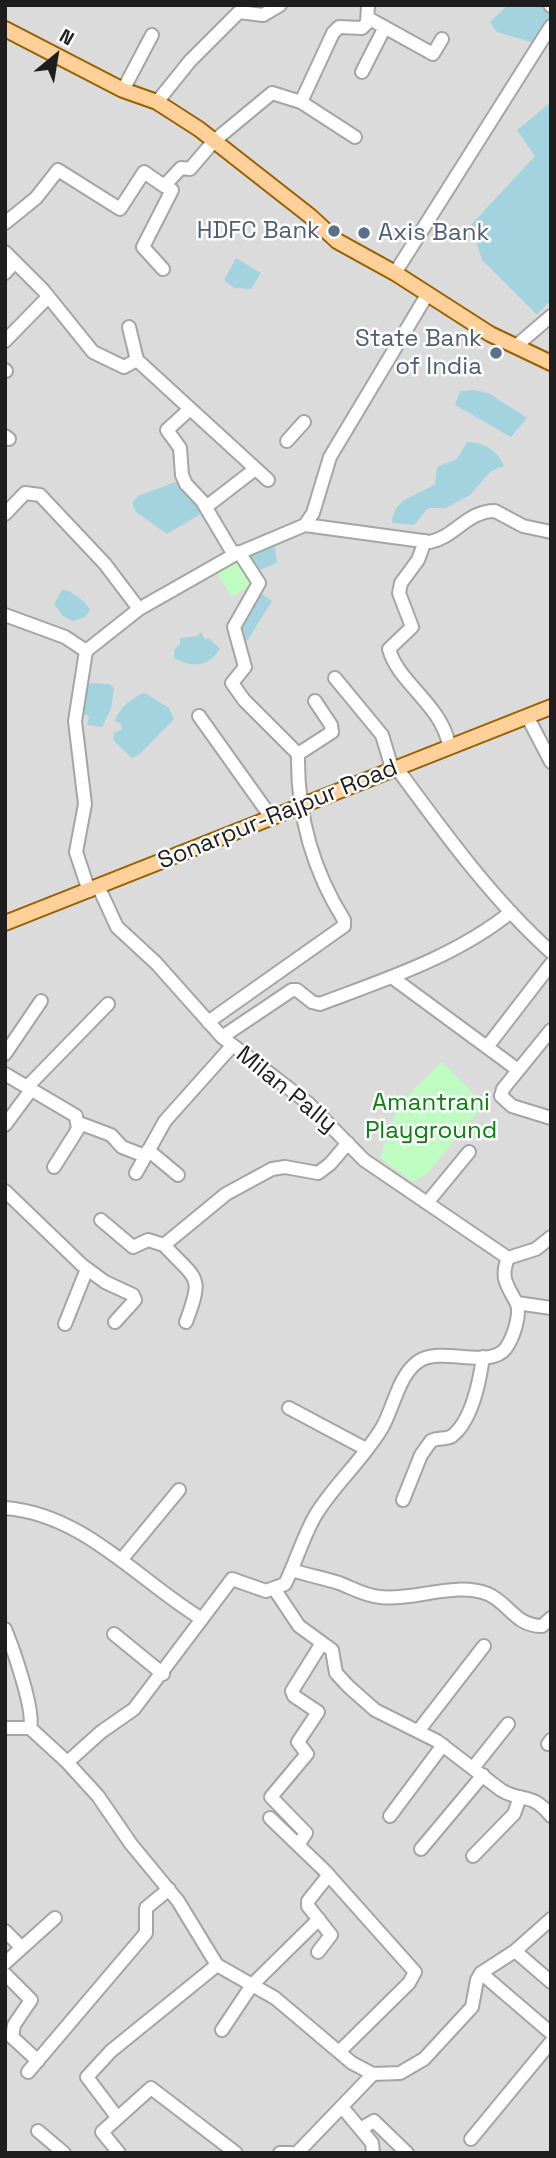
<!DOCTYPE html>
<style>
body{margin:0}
#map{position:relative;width:556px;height:2158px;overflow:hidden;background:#f0ebe4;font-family:"Space Grotesk",sans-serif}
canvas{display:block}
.frame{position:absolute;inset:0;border:7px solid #1e1e1e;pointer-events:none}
.north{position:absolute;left:21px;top:21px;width:70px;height:70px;-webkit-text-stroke:5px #fff;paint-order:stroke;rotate:30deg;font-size:19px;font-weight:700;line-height:28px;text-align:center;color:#1e1e1e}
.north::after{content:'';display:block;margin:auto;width:24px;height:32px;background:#1e1e1e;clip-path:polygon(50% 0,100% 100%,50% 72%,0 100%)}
</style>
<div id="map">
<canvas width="556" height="2158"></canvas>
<div class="frame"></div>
<div class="north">N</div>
</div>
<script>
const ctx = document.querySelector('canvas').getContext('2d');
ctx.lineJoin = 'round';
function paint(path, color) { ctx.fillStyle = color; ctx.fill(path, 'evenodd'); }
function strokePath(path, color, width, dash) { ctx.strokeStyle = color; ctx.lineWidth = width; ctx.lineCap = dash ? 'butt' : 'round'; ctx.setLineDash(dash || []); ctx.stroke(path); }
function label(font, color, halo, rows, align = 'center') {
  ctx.font = font + ' "Space Grotesk",sans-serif'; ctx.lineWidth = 5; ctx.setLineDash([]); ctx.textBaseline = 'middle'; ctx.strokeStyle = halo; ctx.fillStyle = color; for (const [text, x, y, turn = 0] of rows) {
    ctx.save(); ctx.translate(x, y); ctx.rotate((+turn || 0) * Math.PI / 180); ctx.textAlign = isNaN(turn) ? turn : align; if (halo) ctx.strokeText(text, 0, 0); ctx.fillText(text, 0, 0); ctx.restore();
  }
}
const residential = new Path2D(`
 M5,5H551V2153H5Z`);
const park = new Path2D(`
 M239,552L257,580L232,597L213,567Z
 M442,1062L484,1104L428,1173L413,1182L380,1158L392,1121L405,1098Z`);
const water = new Path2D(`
 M508,5H547L551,8V18L534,43L497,32L490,22Z
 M551,102V300L537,315L482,260L471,225L535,156L517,130Z
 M236,258L261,273L251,289L234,288L224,280Z
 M475,390L490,394L527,418L511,437L455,405L460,391Z
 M467,442C482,442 498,450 504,466L491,471L470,495L446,508H428L414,525L392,523C394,497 416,497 435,484L437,467L457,459Z
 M176,482L204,512L167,534L136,512L132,503L138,496Z
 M274,541L277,563L254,572L247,553Z
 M62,590C71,590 86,601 90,610L85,617L73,621L63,616L54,604Z
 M259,592L272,601L247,641L239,634L238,620Z
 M201,632L205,640L209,638L220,649C208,667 192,668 174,658V650L180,644V638L198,636Z
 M91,683L110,684L114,689L111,709L102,727L87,725L89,716L80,712L86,688Z
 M145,693L169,708L174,719L140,754L132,758L113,740L114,733L122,729L121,724L115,721C118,710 133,696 145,693Z`);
const minor = new Path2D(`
 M550,5L551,6
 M368,18L433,54L442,39
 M362,72L385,27
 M123,90L152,35
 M157,102L190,61L239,12L263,15L280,5
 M301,102L333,33L339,27L362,28L367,23L368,5
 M5,223L36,198L58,170L120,209L144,172L164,186L181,168L190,169L214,141L272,93L301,102L355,137
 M5,252L43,290L93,352L124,367L137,360L268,480
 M163,269L143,247L172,190L164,186
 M5,273L15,262
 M395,273L551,26
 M129,327L137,360
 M5,341L48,297
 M516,346L551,316
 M5,370L6,371
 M190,409L167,430L180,448L182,475L186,484L202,501L234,555
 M5,436L9,439
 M287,441L304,422
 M206,507L254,470
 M5,514L25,493L40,495L105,564L139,609
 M305,525L430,542C455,537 467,511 495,511L523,526L551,532
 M425,541L418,560L401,583L399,593L412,627L389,649C398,683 441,704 449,745
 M5,615L65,637L86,651
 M335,678L382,735L392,768
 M199,716L271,817
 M527,716L551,762
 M298,754L332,732L331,725L315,701
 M396,767C443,831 491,898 551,952
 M99,888L117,927L156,963L222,1037L308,1103L364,1160L508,1258
 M89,891L76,852L85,804L75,721L86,651L139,609L234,555L305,525L313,513L330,457L427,295
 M393,978L518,1070
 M208,1022L344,926V920C312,869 297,815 298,754L244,700L232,683L245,667L234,627L259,583L239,552
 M551,1030L503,1089L501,1096L512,1106L551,1118
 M222,1037L292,990H297L312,1002L320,1004C386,979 455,957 511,912
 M487,1047L551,964
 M5,1054L41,1001
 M5,1074L76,1116L78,1129L54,1167
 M27,1087L108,1004
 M79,1123L111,1135L122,1147L145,1156
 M5,1125L31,1090
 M148,1150L178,1175
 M136,1173L165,1121L232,1046
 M5,1191L82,1265L105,1282L133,1295L135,1300L115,1322
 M427,1203L469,1152
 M101,1220L133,1247L148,1240L164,1245
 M517,1303L551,1308
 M186,1322C204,1274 197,1281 164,1245L226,1194L272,1169L285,1167L318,1173L330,1164L348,1143
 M65,1324L87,1269
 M289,1408L366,1449
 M403,1500L421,1455L431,1441C438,1437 446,1440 452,1436C472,1421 480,1379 483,1357
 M5,1508C84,1514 139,1581 202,1619
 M122,1559L179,1490
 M292,1570C307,1575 323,1578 339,1583C352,1588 366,1596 380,1597C414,1601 455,1581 488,1594C509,1603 515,1626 542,1626L551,1618
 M275,1590L299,1626L332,1650L336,1673L349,1687L375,1710L437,1741L501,1790C522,1803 531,1791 551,1816
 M5,1629C13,1648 35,1711 30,1728
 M114,1634L163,1674
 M5,1728H30L66,1761L71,1759L101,1732L134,1709L232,1579L266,1591L285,1584C296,1562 303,1537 315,1516C334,1484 365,1458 383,1426C394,1406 399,1374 419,1361C441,1346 490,1370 506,1348C513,1338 522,1313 516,1302C507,1285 500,1278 508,1258L536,1249L551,1237
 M419,1730L484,1646
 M548,1744L551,1740
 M66,1761L98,1796L131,1844L178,1901L217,1965L275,1998L352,2063L373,2074
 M473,1768L508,1724
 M390,1816L443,1745
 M270,1818L325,1871L415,1972L409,1983L339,2052
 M298,1845L306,1833L271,1797L307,1754L298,1742L318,1712L294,1696L292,1691L322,1643
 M421,1849L483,1775
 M473,1856L514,1814L520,1797
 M5,1931L21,1947
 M515,1951L551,1982
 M318,1952L331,1935L308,1906V1901L328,1876
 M5,1963L55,1918
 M481,1973L551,2033
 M5,1974L31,2000L14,2025L12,2037L38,2061
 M222,2030L252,1985L319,1919
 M28,2072L146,1933V1908L169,1889
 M342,2107L372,2143L373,2153
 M117,2117L87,2077L111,2051L217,1965
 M362,2128L374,2121L407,2153
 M38,2131L64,2153
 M471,2139L551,2042
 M119,2153L102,2132L151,2088L236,2153
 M280,2153H291
 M297,2153L373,2074L400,2073L424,2059L472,2007L477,1980L481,1973L515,1951L551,1919`);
const major = new Path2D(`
 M5,29L123,90L157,102L199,129L310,216L337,241L395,273L490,334L551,363
 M5,923L551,707`);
const markers = [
 [334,231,7,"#5c6f8a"],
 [364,233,7,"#5c6f8a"],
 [496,353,7,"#5c6f8a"]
];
const serviceNames = [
 ["HDFC Bank",320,231],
 ["Axis Bank",378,233,"left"],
 ["State Bank",482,339],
 ["of India",482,367]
];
const streetNames = [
 ["Sonarpur-Rajpur Road",278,815,-22],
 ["Milan Pally",286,1090,39]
];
const parkNames = [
 ["Amantrani",431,1103],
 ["Playground",431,1131]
];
paint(residential, '#dcdbdb');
paint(park, '#befcc1');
paint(water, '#a2d3df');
strokePath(minor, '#a5a5a5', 16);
strokePath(major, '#986100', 18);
strokePath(minor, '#fff', 12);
strokePath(major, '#ffd099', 14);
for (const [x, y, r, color] of markers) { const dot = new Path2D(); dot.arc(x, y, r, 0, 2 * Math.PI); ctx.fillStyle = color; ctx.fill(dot); strokePath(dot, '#fff', 2.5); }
label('24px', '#4e5e75', '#fff', serviceNames, 'right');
label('24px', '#1e1e1e', '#fff', streetNames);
label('24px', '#06820d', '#fff', parkNames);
</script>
